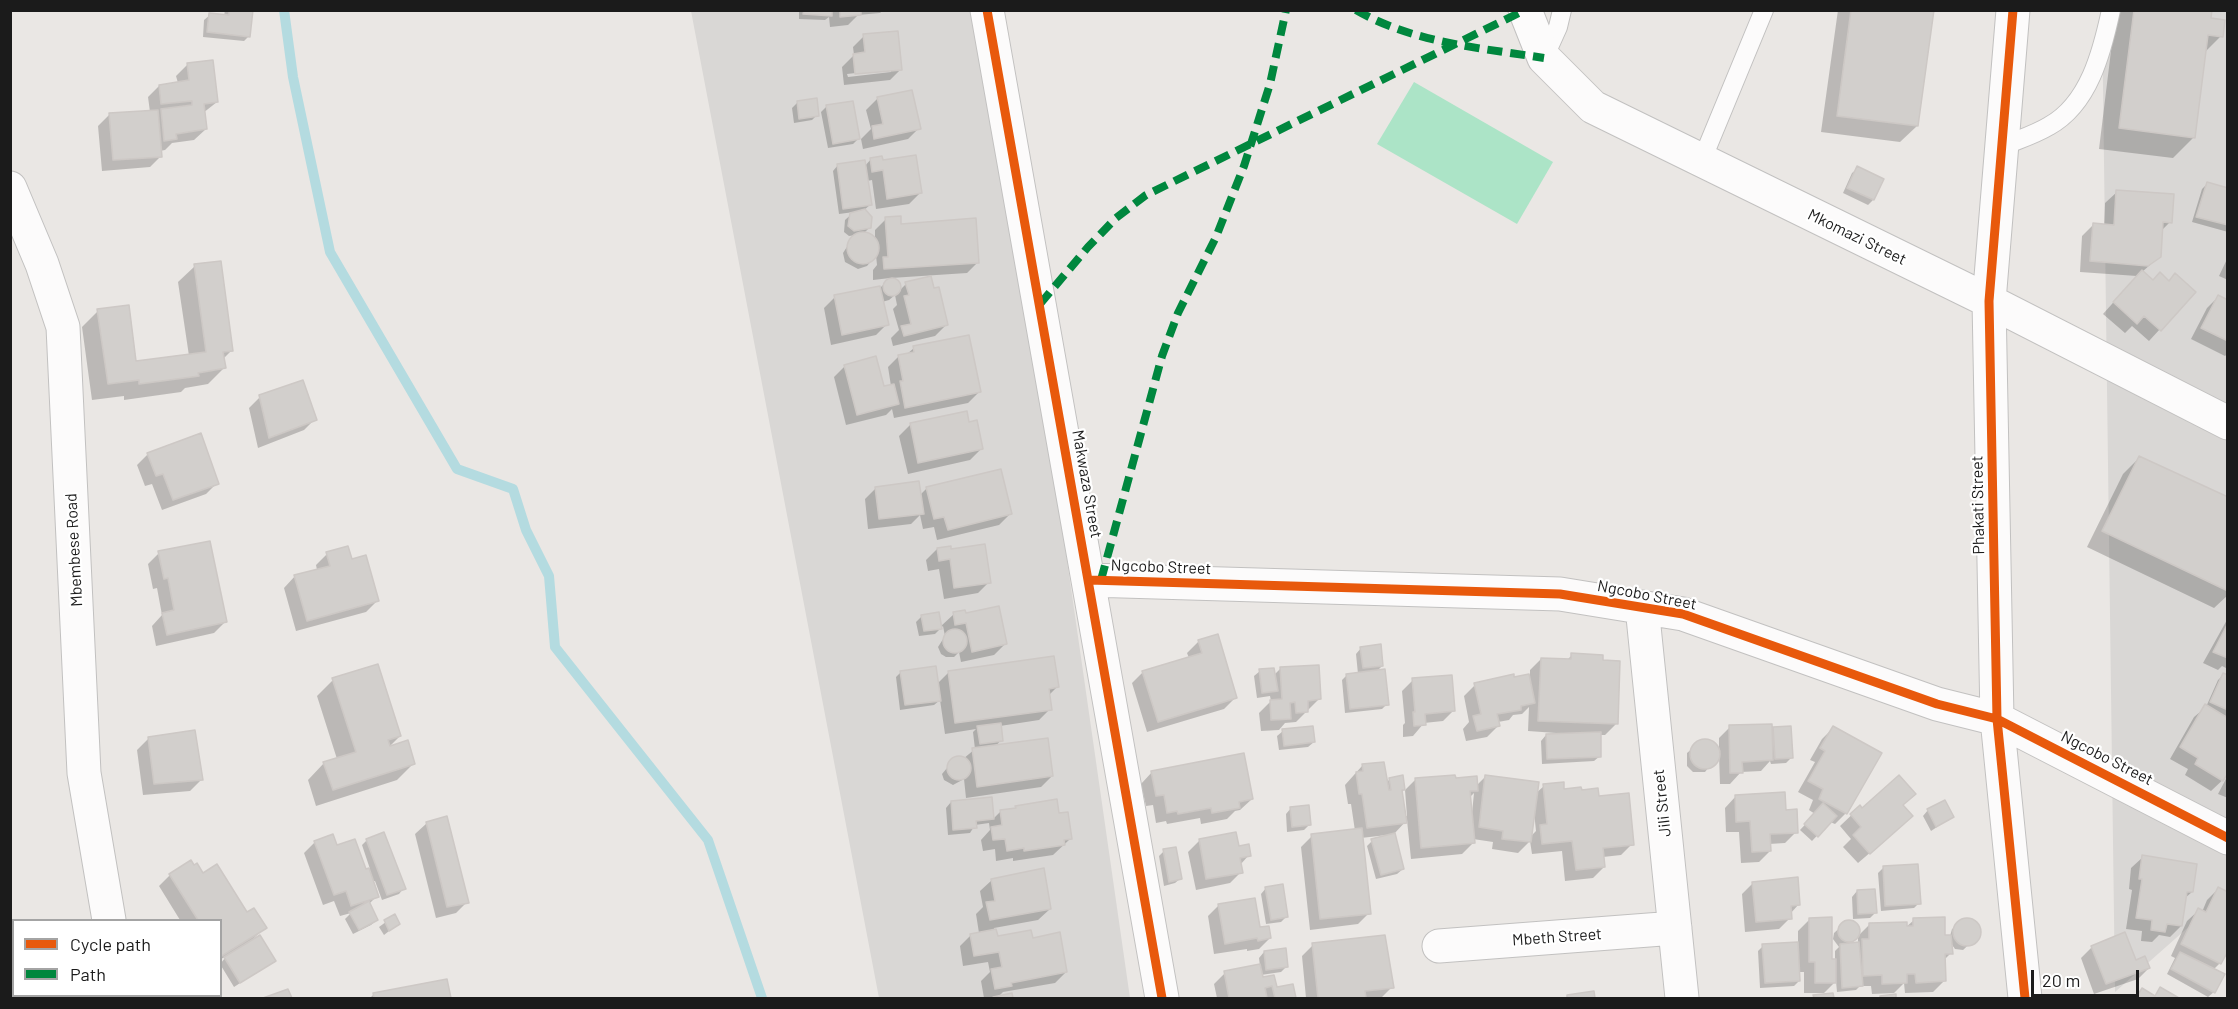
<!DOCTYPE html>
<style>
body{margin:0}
#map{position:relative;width:2238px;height:1009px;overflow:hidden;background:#eae7e4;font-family:Barlow,sans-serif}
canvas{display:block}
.frame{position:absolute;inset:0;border:12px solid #1b1b1b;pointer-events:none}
.legend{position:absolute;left:12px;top:919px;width:210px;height:78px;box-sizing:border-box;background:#fff;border:2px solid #a4a4a4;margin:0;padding:8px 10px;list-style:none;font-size:18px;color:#1b1b1b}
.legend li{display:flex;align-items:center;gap:12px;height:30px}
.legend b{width:30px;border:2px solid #a4a4a4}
.scale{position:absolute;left:2031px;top:970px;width:108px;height:27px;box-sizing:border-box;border:3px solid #1b1b1b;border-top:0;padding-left:8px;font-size:18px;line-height:21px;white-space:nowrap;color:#1b1b1b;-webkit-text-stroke:4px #fff;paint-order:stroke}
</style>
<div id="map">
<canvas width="2238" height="1009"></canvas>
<div class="frame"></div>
<ul class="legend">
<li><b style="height:8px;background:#e8590c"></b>Cycle path</li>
<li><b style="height:8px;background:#00873e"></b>Path</li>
</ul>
<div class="scale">20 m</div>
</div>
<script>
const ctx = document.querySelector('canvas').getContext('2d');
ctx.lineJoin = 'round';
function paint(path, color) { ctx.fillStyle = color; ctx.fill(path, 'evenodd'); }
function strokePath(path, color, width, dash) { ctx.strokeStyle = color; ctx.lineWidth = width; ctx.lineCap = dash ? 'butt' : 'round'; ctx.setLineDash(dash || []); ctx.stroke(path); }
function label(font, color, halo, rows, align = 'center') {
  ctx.font = font + ' Barlow,sans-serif'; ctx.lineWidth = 4.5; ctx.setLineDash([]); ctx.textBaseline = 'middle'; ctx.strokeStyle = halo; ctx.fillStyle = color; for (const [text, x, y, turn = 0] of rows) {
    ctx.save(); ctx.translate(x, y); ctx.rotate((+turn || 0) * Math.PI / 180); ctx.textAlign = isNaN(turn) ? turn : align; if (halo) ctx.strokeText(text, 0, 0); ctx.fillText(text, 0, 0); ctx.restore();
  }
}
const residential = new Path2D(`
 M691,11H988L1130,998H879Z
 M2102,11H2228L2227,893L2115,992Z`);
const pitch = new Path2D(`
 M1414,82L1553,162L1517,224L1377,144Z`);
const shadow = new Path2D(`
 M225,10H252L249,36L244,41L203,37L204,20L210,15L224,16Z
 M799,10H883L880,13L858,15L848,25L830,27L829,17L825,20L799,19Z
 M1838,10H1932L1917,126L1900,142L1821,132Z
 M2116,10H2211L2210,19L2221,36L2204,53L2194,137L2173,158L2099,149Z
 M864,36L901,69L890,80L844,85L842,67L854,55L853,47ZM891,69V72L848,77L847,74Z
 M188,64L217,102L203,113L206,129L194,140L172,143L165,150L160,151L161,156L150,167L102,171L98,126L109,115L150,112L148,97L159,86L178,83L176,76Z
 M878,98L919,128L908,139L863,149L861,139L871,129L866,110Z
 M797,103L817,115L812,120L794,123L792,108Z
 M826,107L858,139L853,144L828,148L821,112Z
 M871,159L882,162L920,193L909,204L876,209L872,180L867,181L870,205L864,210L870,227L864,233L875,238V230L886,219L978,262L967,273L891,278L898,283L899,291L906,284L946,325L935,336L893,346L891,338L899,330L893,309L897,305L895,295L889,300L882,302L887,324L876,335L831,345L824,308L835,297L881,287L890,278L873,280V270L877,265L876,255L867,266L858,269L845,262L843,253L852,239L863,234L849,236L844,232L845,220L854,212L839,214L833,171L838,165L865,166Z
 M1858,168L1873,200L1868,205L1843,193L1852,173Z
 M2207,184L2228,189V232L2192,222L2202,189Z
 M2117,192L2170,222L2161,231L2159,257L2142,272L2153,281L2168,282L2194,292L2149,341L2132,326L2125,333L2103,314L2137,276L2080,272L2082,236L2093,225L2104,226L2105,203Z
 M2228,257V280L2219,276Z
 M195,266L232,350L223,359L224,368L208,384L185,388L181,392L124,400V396L92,400L82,327L98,311L135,363L189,356L178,282Z
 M2218,297L2228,301V353L2225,356L2191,339L2207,308Z
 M914,348L979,392L968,403L894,418L892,409L886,415L846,425L834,377L845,366L883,388L891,386L888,367L899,356L907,354Z
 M260,397L315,419L304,430L258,448L249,408Z
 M966,413L968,424L981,449L970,460L908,474L899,436L910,425Z
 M148,454L217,483L206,494L162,510L152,484L145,486L137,465Z
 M2139,458L2228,499V595L2214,608L2087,547L2123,474Z
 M876,488L920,495L927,488L1010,514L999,525L937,540L934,527L923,529L920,515L911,524L868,529L865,499Z
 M937,549L989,582L978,593L944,599L939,569L928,571L926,560Z
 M159,553L225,622L214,633L156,646L152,626L162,615L157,588L153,589L148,564Z
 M327,554L351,561L377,601L366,612L296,631L284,588L295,576L317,570L316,565Z
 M954,614L965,615L1005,644L994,655L961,662L959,652L954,657H946L941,654L938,647L945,636L943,626L935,634L919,636L916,622L922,616L940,627Z
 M2228,618V666L2226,668L2222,666L2218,670L2203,663Z
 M1217,636L1235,698L1224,709L1147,732L1132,683L1143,672L1189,658L1187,653L1198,642Z
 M1361,648L1382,666L1376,672L1387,704L1382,709L1345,713L1342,680L1347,675L1358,674L1356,654Z
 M1572,655L1616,724L1605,735H1599L1600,756L1594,761L1542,764L1541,741L1546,735H1556V733L1528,731L1529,707L1522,714L1513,715L1509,720L1498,722V726L1487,737L1466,741L1463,729L1469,722L1464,696L1475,685L1530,676V670L1541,659L1567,660Z
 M1280,669L1319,699L1296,722L1285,723L1279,730L1261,731L1259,713L1271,701L1270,696L1257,698L1254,676L1260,671L1274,675Z
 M901,672L937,684L948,673L1057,687L1048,696L1050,709L1039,720L1000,726L1001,740L995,747L1052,776L1041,787L966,798L964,779L953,785L944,780L942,774L952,762L957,758L963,759L975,749L973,732L976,729L945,734L940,700L934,705L900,710L896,677Z
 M2223,675L2228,677V775L2211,791L2185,775L2188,769L2170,759L2194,717L2206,707L2218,680Z
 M333,680L400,736L387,749L414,763L397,780L316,806L308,780L324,763L337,759L317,696Z
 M1413,680L1454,710L1443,721L1424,723L1413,736L1403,737V725L1405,723L1402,691Z
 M1730,727L1771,731L1774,728L1792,757L1786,763L1771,764L1770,761L1761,771L1741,772L1730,784H1720L1719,755L1705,772H1693L1687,766V753L1701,741H1709L1719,749V738Z
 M1833,728L1846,813L1835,824L1830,822L1812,841L1800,830L1815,814L1809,810L1813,800L1798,792L1815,762L1810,760L1822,739Z
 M1283,731L1314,742L1308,747L1279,750L1277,736Z
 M149,738L201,780L190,791L143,795L137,750Z
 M1383,763L1386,783L1390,779L1404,790L1401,792L1404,817L1407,816L1405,790L1416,779L1455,780L1476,786L1486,776L1535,794L1544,786L1563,791L1581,792L1598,798L1632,844L1621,855L1603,857L1604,867L1593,878L1565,881L1562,851L1532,854L1530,841L1518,853L1492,849L1493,842L1473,839V843L1462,854L1411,859L1407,820L1394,834L1403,869L1397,874L1376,879L1367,846L1372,841L1387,837V835L1361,838L1369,913L1358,924L1310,930L1301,847L1312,836L1355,831L1351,804H1348L1345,785L1362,766ZM1474,793L1472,813L1469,798ZM1534,812L1536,831L1530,837Z
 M1152,772L1252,799L1240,810L1235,811L1227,819L1201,824L1200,818L1167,824L1166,821L1156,823L1153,805L1146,806L1141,784Z
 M2228,775V798L2218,794Z
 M1736,796L1784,811L1796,832L1785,843L1769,844L1770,851L1759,862L1741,863L1739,832H1726L1725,808Z
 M991,798L993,819L1000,812L1013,810L1016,807L1058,815L1070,839L1053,855L1013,861V858L996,861L995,849L983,851L981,840L990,830L989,823L975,825L970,833L948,835L946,808L951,802Z
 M1902,806L1900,827L1858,863L1843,847L1851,839L1840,826L1860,807L1862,810Z
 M1291,808L1309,825L1304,830L1287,832L1286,814Z
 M1928,810L1952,817L1931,831L1923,816Z
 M427,823L467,902L456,913L436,918L415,834Z
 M367,840L404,888L399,894L382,900L375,881H372L377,896L369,904L377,920L371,925L353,934L345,919L351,913L340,916L334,901L323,905L304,853L315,842L336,847L365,871L370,869L362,845Z
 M1199,841L1237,848L1249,855L1240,865L1241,872L1230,883L1196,890L1188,852Z
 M1164,851L1181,878L1175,883L1164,886L1159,856Z
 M2143,857L2192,892L2185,898L2181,926L2170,937L2159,935L2152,942L2141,941L2142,931L2126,929L2132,890L2129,889L2131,868Z
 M190,862L246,914L265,927L250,942L274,961L234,987L220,964L226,957L220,959V920H180L159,886L170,875Z
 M1883,868L1919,903L1914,908L1881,911L1878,873Z
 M992,880L1050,909L1038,920L994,928L996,938L1032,940L1066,972L1055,983L1003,992L997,998L1011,995L1012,998H994L996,997L984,998L981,981L990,972L988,962L963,966L960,946L971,935L979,933L976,914L983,907L980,891Z
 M1753,883L1799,904L1790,914V918L1779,929L1745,932L1742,894Z
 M1266,888L1287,916L1281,922L1266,924L1261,894Z
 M2218,889L2220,963L2213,970L2214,992L2208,997L2167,974L2175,958L2171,956L2187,921L2199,910L2202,912L2207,900Z
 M1857,891L1875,913L1870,918L1853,919L1852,897Z
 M1219,905L1259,929L1270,938L1259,949L1247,951V949L1214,954L1208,916Z
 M394,916L398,924L384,935L379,927Z
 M1809,920L1831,960H1835V951L1839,947L1833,939L1834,933L1845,923L1855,924L1858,929L1856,938L1849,945L1858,944V936L1869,925L1905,928L1914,920L1944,937L1950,936L1952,929L1966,920L1973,922L1979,929L1978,936L1963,950L1955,949L1950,942L1951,953L1943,961L1944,981L1933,992L1905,993L1904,983L1894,993L1872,994L1871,986H1860L1856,990L1837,992L1836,981L1824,993H1804V972H1798L1799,981L1794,986L1760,988L1758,951L1763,946L1798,943V931Z
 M1313,945L1392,987L1381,998H1306L1302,956Z
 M2092,947L2135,962L2149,968L2138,979L2094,994L2081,958Z
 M1264,952L1287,966L1281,972L1261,975V979L1273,977L1275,988L1292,986L1294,998H1217L1214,984L1225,973L1260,966L1259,958Z
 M446,981L450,998H370L373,995Z
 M2161,989L2176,998H2135L2142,990L2154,997Z`);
const stream = new Path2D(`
 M284,10L293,77L330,252L457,469L513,489L526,530L549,576L555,647L708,840L762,998`);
const building = new Path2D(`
 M229,10H253L250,37L207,32L209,13L229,15Z
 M804,10H832V16L803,14Z
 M840,10H861V15L840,17Z
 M1851,10H1934L1918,126L1837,116Z
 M2134,10H2212L2211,18L2225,20L2223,37L2208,35L2195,138L2119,128Z
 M898,31L902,70L855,74L853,54L865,52L863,34Z
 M213,60L218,102L204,104L207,129L176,134L177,139L164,141L161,109L192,105V101L161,104L159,85L189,80L187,63Z
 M912,90L921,129L874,139L872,126L883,124L877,97Z
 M817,98L819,116L799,119L797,101Z
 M853,101L860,139L833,144L826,105Z
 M158,110L162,157L113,160L109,113Z
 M916,155L922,193L887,199L883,170L872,172L870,158L882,156L883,160Z
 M865,160L872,205L843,209L837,164Z
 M1857,166L1884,179L1874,200L1847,188Z
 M2207,182L2228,188V225L2196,217Z
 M2116,190L2174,194L2172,223L2163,222L2161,257L2148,266L2090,261L2093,223L2114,225Z
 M865,209L872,217L871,228L854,231L848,226L850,213Z
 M901,216V224L976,218L979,263L884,269L883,257H888L885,217Z
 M847 248a16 16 0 1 1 32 0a16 16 0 1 1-32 0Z
 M221,261L233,351L223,352L226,368L198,373L199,376L139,384V380L108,384L97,309L129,305L136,361L206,352L194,264Z
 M2142,270L2153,280L2160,272L2169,281L2175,273L2196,292L2161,331L2144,316L2137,324L2113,302Z
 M931,276L934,288L939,287L948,325L904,336L901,326L911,324L904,296L909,295L905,282Z
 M883 287a9 9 0 1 1 18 0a9 9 0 1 1-18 0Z
 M880,286L889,325L842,335L834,295Z
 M2218,295L2228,300V341L2201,328Z
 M969,335L981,392L905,408L900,381H903L898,355L914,352L913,346Z
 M876,356L884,386L894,384L899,404L857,415L844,365Z
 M303,380L317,420L269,438L259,395Z
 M967,411L969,422L977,420L983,449L918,463L910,423Z
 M201,433L219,484L173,500L163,474L156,476L147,453Z
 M2139,456L2228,497V591L2102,531Z
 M1001,469L1012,514L948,530L944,517L934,519L926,487Z
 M919,481L924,514L879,519L875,487Z
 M210,541L227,622L167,635L162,613L174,610L168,578L164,579L158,551Z
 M985,544L991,583L954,588L950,559L939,561L937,548L951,546V549Z
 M348,546L352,559L366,555L379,601L307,621L294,575L330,566L326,552Z
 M999,606L1007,644L972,652L966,623L955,625L953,612L965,610L966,613Z
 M939,612L942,629L924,631L921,615Z
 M2228,623V658L2213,652Z
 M943 641a12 12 0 1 1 24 0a12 12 0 1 1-24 0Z
 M1218,634L1237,698L1158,722L1142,671L1202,653L1198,640Z
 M1381,644L1383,666L1363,668L1360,647Z
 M1571,653L1603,655V660L1620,661L1618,724L1538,721L1541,658L1571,659Z
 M1054,656L1059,687L1049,689L1052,710L955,723L948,671Z
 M378,664L401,736L388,740L390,746L408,740L415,764L333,790L323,762L356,752L332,678Z
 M1319,665L1321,699L1308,701V712L1296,713L1295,702L1290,703L1291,719L1271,720L1270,700L1282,699L1280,667Z
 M936,666L941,701L905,705L900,671Z
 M1274,668L1278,691L1262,693L1259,669Z
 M1385,669L1389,705L1350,709L1346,674Z
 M2223,673L2228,675V710L2210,702Z
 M1514,674V677L1529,674L1535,703L1521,706V710L1497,714L1500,726L1477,731L1473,716L1481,714L1474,683Z
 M1452,675L1455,711L1425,714L1426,725L1414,726L1413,712H1415L1412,678Z
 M2205,704L2228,718V773L2223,781L2195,764L2198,758L2180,747Z
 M1001,723L1003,741L980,744L977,726Z
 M1772,724L1773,760L1742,762L1743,773H1730L1729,725Z
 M1313,726L1315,742L1284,746L1282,729Z
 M1791,726L1793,758L1775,759L1773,727Z
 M1833,726L1882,753L1847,814L1819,799L1823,789L1808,781L1825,751L1820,748Z
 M195,730L203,780L154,784L148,737Z
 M1601,732V757L1547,759L1546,734Z
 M1048,738L1053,776L977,787L972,748Z
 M1690 754a15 15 0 1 1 30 0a15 15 0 1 1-30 0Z
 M1244,753L1253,799L1239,802L1240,808L1212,813L1211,808L1178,814L1177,811L1167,813L1164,795L1156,796L1151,771Z
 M947 768a12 12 0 1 1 24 0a12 12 0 1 1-24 0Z
 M1384,762L1389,790H1391L1389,778L1403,775L1405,790H1402L1407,823L1367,828L1362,794H1359L1356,772L1363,771L1362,764Z
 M1455,775L1456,778L1477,776L1478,791H1470L1475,843L1421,848L1415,778Z
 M1485,775L1539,782L1531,842L1502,839L1503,831L1479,827Z
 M1899,775L1916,794L1903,805L1913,816L1870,854L1853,835L1861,827L1850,814L1860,805L1862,808Z
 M1564,782V789L1581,787L1582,790L1598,788L1599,796L1629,793L1634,845L1603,848L1605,867L1576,870L1572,841L1542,844L1540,825L1547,824L1543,784Z
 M1785,792L1786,810L1797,809L1798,833L1770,834L1771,851L1752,852L1750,821L1736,822L1735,795Z
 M992,797L994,819L976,821L977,828L953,830L951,801Z
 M1057,799L1059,813L1068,812L1072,839L1064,840L1065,845L1024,851V848L1007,851L1005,839L993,840L991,827L1002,825L1000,810L1016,808L1015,806Z
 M1945,800L1954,817L1936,827L1927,809Z
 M1823,803L1837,816L1818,837L1804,824Z
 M1309,805L1311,825L1292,827L1290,807Z
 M447,816L469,903L447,907L426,822Z
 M1362,828L1371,914L1320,919L1311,834Z
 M384,832L406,889L387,895L366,839Z
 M1236,832L1239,846L1249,844L1251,856L1240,858L1243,873L1206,879L1199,839Z
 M1395,833L1404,869L1381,875L1371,839Z
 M333,834L337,845L355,839L366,869L369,868L379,897L351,906L346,891L334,895L314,841Z
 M1176,847L1182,879L1169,882L1163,849Z
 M2142,855L2197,864L2193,892H2187L2182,926L2167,924L2165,932L2151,930L2152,920L2136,918L2142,879H2139Z
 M191,860L194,865L197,863L203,873L217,864L247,912L254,908L267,928L220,957V920H198L169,874Z
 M1918,864L1921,904L1885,906L1883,866Z
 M1044,868L1051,909L990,920L986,902L995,901L991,879Z
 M1798,877L1800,905L1791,906L1792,919L1756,922L1752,882Z
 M1283,884L1288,917L1271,920L1265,887Z
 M2218,887L2228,892V951L2221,964L2181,944L2198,908L2206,912Z
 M1875,889L1877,913L1858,914L1857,890Z
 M1255,898L1260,927L1269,926L1271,938L1258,941L1257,938L1225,944L1218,904Z
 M369,901L378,920L359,930L349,912Z
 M395,914L400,924L389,931L384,920Z
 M1832,917V959H1836V983H1815V962H1809V918Z
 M1945,917V935H1951L1953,954H1945L1946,981L1916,983L1915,974H1907V983L1882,984V975L1863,976L1862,939H1869V923L1907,922V926H1913V918Z
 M1953 932a14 14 0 1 1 28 0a14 14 0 1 1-28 0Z
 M1838 931a11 11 0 1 1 22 0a11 11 0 1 1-22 0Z
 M996,929L998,936L1031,930L1033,938L1060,932L1067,972L1011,983L1012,986L995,989L991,969L1002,967L999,952L974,956L970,934Z
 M2125,932L2136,960L2145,956L2150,968L2106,984L2091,946Z
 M260,935L276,961L240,983L224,957Z
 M1385,935L1394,988L1365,991L1366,998H1318L1312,943Z
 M1798,942L1800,981L1765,983L1762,944Z
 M1859,942L1863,986L1842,988L1840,944Z
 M1286,948L1288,967L1266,970L1264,951Z
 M2180,952L2225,974L2215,993L2171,969Z
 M1260,964L1263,977L1274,975L1277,987L1293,984L1296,998H1275L1272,986L1265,988L1267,998H1229L1224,971Z
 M447,979L451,998H374L373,993Z
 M2160,987L2179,998H2136L2142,988L2155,996Z
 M288,989L292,998H263Z
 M1594,991L1595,998H1567V995Z
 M1012,993L1013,998H994L993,997Z
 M1833,993L1834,998H1814L1813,995Z
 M1896,994V998H1880V996Z`);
const service = new Path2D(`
 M1544,58L1558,27L1562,10
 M2001,147C2017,140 2034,135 2049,126C2089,104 2102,52 2111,10
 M1702,160L1764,10`);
const minor = new Path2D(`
 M987,10L1162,998
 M1525,10L1544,58L1593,107L1989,301L2228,423
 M2013,10L1989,301L1997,719L2025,998
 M10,188L42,264L63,327L84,773L109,920
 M1089,580L1560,594L1683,614L1937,704L1997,719L2228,838
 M1642,607L1682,998
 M1439,946L1675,928
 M128,996L129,998`);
const quiet = new Path2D(`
 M1356,10C1413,43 1481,48 1544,58
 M1040,304L1088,247L1116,218L1146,195L1525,10
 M1101,580L1162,356L1178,313L1216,237L1244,166L1270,84L1286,10`);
const cycleway = new Path2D(`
 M987,10L1162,998
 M2013,10L1989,301L1997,719L2025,998
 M1089,580L1560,594L1683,614L1937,704L1997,719L2228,838`);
const streetNames = [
 ["Mkomazi Street",1857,237,26],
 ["Makwaza Street",1087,484,80],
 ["Phakati Street",1978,505,-91],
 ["Mbembese Road",74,550,-93],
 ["Ngcobo Street",1161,567,2],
 ["Ngcobo Street",1647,595,11],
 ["Ngcobo Street",2107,758,27],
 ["Jili Street",1662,803,-96],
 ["Mbeth Street",1557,937,-4]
];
paint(residential, '#d9d7d5');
paint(pitch, '#ace4c7');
paint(shadow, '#0003');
strokePath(stream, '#b4dbe0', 10);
paint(building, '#d2cfcc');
strokePath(building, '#cdc8c5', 1.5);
strokePath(service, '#c2c1c0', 20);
strokePath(minor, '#c2c1c0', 35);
strokePath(service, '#fcfbfb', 18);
strokePath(minor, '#fcfbfb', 33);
strokePath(quiet, '#00873e', 8, [15, 8]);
strokePath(cycleway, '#e8590c', 9);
label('16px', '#1b1b1b', '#fff', streetNames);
</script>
